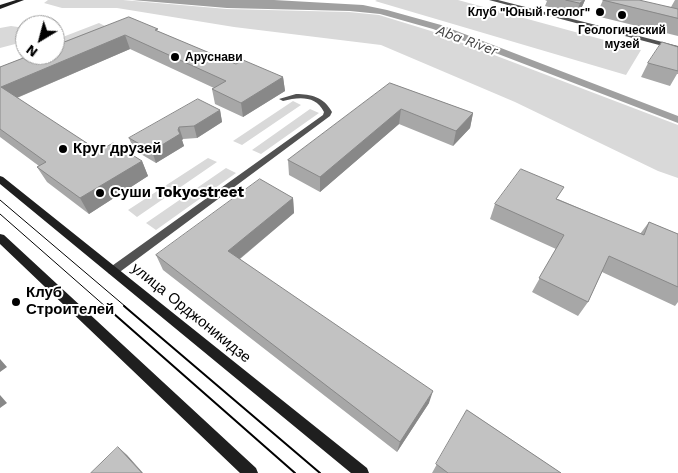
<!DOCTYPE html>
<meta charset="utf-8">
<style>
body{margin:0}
#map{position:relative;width:678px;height:473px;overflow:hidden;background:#fff;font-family:"Work Sans",sans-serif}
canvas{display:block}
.north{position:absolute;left:15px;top:15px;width:50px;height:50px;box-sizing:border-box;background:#fff;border:1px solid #999;border-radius:50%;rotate:217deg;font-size:14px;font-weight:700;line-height:20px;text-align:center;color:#000}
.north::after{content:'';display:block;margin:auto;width:18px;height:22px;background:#000;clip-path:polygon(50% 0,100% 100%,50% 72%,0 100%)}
</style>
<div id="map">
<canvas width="678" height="473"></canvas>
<div class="north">N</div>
</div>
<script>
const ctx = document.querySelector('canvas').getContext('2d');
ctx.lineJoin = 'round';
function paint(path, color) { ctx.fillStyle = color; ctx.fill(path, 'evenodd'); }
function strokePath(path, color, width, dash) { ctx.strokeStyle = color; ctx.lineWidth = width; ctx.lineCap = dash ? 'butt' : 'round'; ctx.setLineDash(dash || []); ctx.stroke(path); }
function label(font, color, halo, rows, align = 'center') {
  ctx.font = font + ' "Work Sans",sans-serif'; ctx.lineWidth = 4; ctx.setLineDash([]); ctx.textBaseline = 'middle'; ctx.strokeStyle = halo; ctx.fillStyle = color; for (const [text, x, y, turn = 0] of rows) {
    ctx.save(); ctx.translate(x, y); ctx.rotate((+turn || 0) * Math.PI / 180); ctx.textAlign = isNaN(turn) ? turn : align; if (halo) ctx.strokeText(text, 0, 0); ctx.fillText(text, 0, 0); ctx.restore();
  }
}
const green = new Path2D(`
 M48,0H123L227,9L349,12L379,15L431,31L678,125V178L658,171L515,102L381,45L234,27L117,8H62L44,3Z
 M377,0H458L641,50L626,75L375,1Z
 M99,23L109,28L55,49V40Z
 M11,26L25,28V39L19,43L0,48V28Z
 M293,101L301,105L242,145L233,141Z
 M310,109L319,113L261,154L252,150Z
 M208,158L217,162L137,217L128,210Z
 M226,168L236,173L156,230L146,223Z`);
const water = new Path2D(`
 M132,0H274L363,5L387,10L441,25L678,116V123L433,29L380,14L350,11L227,8Z`);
const minor = new Path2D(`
 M296,94C311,94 324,97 332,112L330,116L117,274H109L108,271L109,268L323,115L324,112C316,95 298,97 283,101L279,99Z`);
const tertiary = new Path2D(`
 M489,0H498L678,46V50Z`);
const secondary = new Path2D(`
 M16,0H24L0,9V5Z
 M0,176L3,177L367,468L369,473H351L0,184Z
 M0,234L4,235L256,468L258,473H240L0,244Z`);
const tramFar1 = new Path2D(`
 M0,200L126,307
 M0,214L106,307`);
const tram = new Path2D(`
 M105,306L295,473
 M124,306L320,473`);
const wall = new Path2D(`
 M545,0H585L581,9L576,14L545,6L547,1Z
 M603,0L671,7L675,0H678V36L596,16Z
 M129,17L159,32L236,64L283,77L285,91L243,117L215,104L212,89L214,88L130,49L17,98L99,151L142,161L148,176L89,214L47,182L37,167L39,166L0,137V67Z
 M678,47V74H677L670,86L641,77L648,63Z
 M390,83L473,113L470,128L453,146L399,124L320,192L289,175L288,160Z
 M220,110L222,122L197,138L183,139L182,140L184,146L156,163L134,150L129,138Z
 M293,198L294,213L240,259L429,403L397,452L163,270L156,255Z
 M558,199L640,234L649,222L678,234V302L675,306L602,272L588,302L578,316L532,292L556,249L490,219L495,204Z
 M467,410L561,473H432Z`);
const shadedWall = new Path2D(`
 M584,0H585L581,9L576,14L580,3Z
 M125,35L130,49L9,101L1,87Z
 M283,77L285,91L243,117L241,103Z
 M401,109L399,124L320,192V177Z
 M220,110L222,122L197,138L194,126Z
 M473,113L470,128L453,146L456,131Z
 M179,127L183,139L182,140L184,146L156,163L152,151L178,130Z
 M142,161L148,176L89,214L80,198Z
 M293,198L294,213L232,265L228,251Z
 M0,359L7,367L0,372Z
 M433,391L429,403L397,452L400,442Z
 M0,395L7,403L0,408Z
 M118,447L127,455L143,473H142Z`);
const building = new Path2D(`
 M566,0H584L580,3Z
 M603,0H639L678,9V18Z
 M129,17L158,29L155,30L236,64L243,60L283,77L241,103L212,89L226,81L125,35L1,87L99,151L113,143L142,161L80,198L37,167L46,162L0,129V67L31,55H55V46Z
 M662,42L678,47V71L648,63Z
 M390,83L473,113L456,131L401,109L320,177L288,160Z
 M198,99L220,110L194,126L179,127L178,130L180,134L152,151L129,138Z
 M521,169L564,187L556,199L644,235L649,222L678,234V287L609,256L588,302L539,278L564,235L495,204Z
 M260,179L293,198L228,251L433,391L400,442L156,255Z
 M467,410L561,473H448L436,464Z
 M118,447L142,473H91Z`);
const markers = [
 [600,12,5,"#000"],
 [622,15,5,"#000"],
 [175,57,5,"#000"],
 [63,149,5,"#000"],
 [100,193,5,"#000"],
 [16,302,5,"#000"]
];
const farPoinames = [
 ["Клуб \"Юный геолог\"",590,12],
 ["Геологический",622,30,"center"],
 ["музей",622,44,"center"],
 ["Аруснави",185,57,"left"]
];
const farWaternames = [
 ["Aba River",467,41,20]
];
const poiNames = [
 ["Круг друзей",73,149],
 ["Суши Tokyostreet",110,193],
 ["Клуб",26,293],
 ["Строителей",26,310]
];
const streetNames = [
 ["улица Орджоникидзе",191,313,39]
];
paint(green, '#d9d9d9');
paint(water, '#a0a0a0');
paint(minor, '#525252');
paint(tertiary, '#525252');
paint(secondary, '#1f1f1f');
strokePath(tramFar1, '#000', 1);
strokePath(tram, '#000', 2);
paint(wall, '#a7a7a7');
paint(shadedWall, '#888');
paint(building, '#c2c2c2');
strokePath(building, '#888', 1);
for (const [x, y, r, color] of markers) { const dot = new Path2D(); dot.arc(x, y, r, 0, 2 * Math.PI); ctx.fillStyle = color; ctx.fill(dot); strokePath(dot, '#fff', 2); }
label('bold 12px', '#000', '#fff', farPoinames, 'right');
label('italic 14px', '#414141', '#fff', farWaternames);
label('bold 15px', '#000', '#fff', poiNames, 'left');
label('15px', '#000', '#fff', streetNames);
</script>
